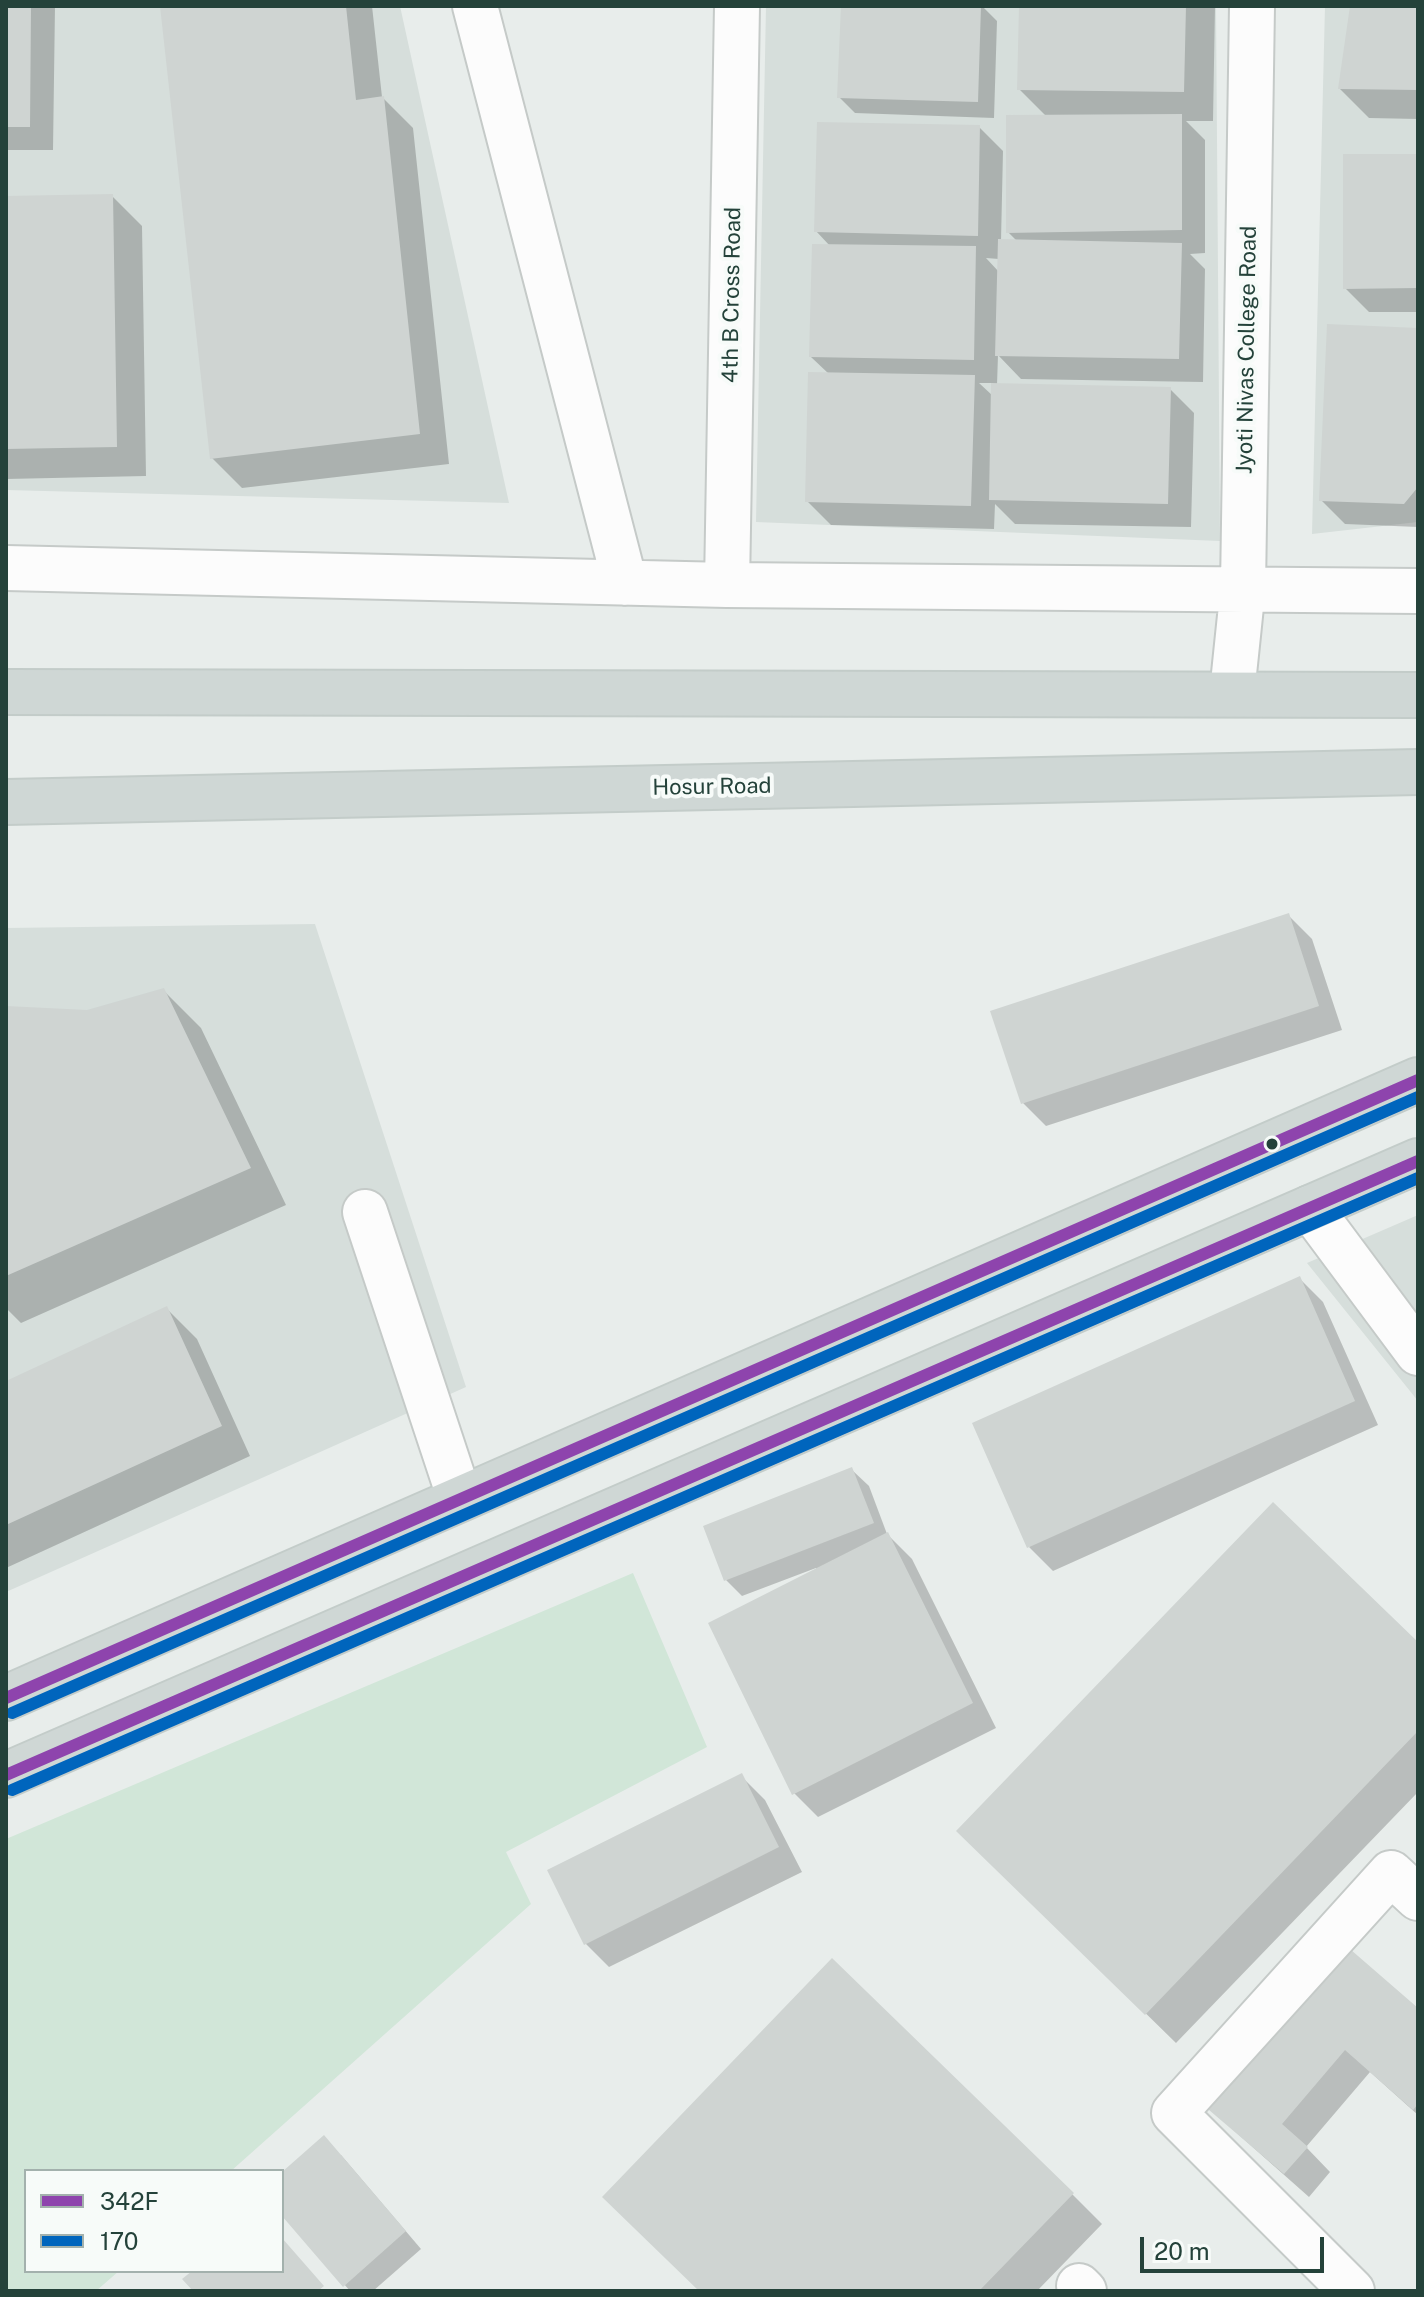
<!DOCTYPE html>
<style>
body{margin:0}
#map{position:relative;width:1424px;height:2297px;overflow:hidden;background:#e8edeb;font-family:"Public Sans",sans-serif}
canvas{display:block}
.frame{position:absolute;inset:0;border:8px solid #24423a;pointer-events:none}
.legend{position:absolute;left:24px;top:2169px;width:260px;height:104px;box-sizing:border-box;background:#f7fbf9;border:2px solid #a3b1ad;margin:0;padding:10px 14px;list-style:none;font-size:24px;color:#24423a}
.legend li{display:flex;align-items:center;gap:16px;height:40px}
.legend b{width:40px;border:2px solid #a3b1ad}
.scale{position:absolute;left:1140px;top:2237px;width:184px;height:36px;box-sizing:border-box;border:4px solid #24423a;border-top:0;padding-left:10px;font-size:24px;line-height:28px;white-space:nowrap;color:#24423a;-webkit-text-stroke:6px #f7fbf9;paint-order:stroke}
</style>
<div id="map">
<canvas width="1424" height="2297"></canvas>
<div class="frame"></div>
<ul class="legend">
<li><b style="height:10px;background:#8e44ad"></b>342F</li>
<li><b style="height:10px;background:#0065bd"></b>170</li>
</ul>
<div class="scale">20 m</div>
</div>
<script>
const ctx = document.querySelector('canvas').getContext('2d');
ctx.lineJoin = 'round';
function paint(path, color) { ctx.fillStyle = color; ctx.fill(path, 'evenodd'); }
function strokePath(path, color, width, dash) { ctx.strokeStyle = color; ctx.lineWidth = width; ctx.lineCap = dash ? 'butt' : 'round'; ctx.setLineDash(dash || []); ctx.stroke(path); }
function label(font, color, halo, rows, align = 'center') {
  ctx.font = font + ' "Public Sans",sans-serif'; ctx.lineWidth = 8; ctx.setLineDash([]); ctx.textBaseline = 'middle'; ctx.strokeStyle = halo; ctx.fillStyle = color; for (const [text, x, y, turn = 0] of rows) {
    ctx.save(); ctx.translate(x, y); ctx.rotate((+turn || 0) * Math.PI / 180); ctx.textAlign = isNaN(turn) ? turn : align; if (halo) ctx.strokeText(text, 0, 0); ctx.fillText(text, 0, 0); ctx.restore();
  }
}
const built = new Path2D(`
 M6,6H400L509,503L6,490Z
 M766,6H1216L1220,541L756,522Z
 M1325,6H1418V522L1312,534Z
 M315,924L466,1387L6,1592V928Z
 M1418,1215V1401L1307,1263Z`);
const green = new Path2D(`
 M633,1573L707,1747L506,1852L531,1904L231,2171H26V2271H119L96,2291H6V1839Z`);
const shadow = new Path2D(`
 M6,6H55L53,150H6Z
 M162,6H372L382,97L413,128L449,464L242,488L212,458Z
 M843,6H1006L983,7L997,21L994,118L855,113L839,97Z
 M1021,6H1215L1213,121H1186L1205,140V253L1190,254L1205,269L1203,382L1021,379L998,355L997,385L1170,389L1194,413L1191,527L1015,524L995,504L994,529L831,525L807,501L829,374L811,357L830,246L816,231L979,127L1003,151L1001,241H1017L1008,232L1047,117L1019,89ZM986,258L999,259V272ZM979,383H993V396Z
 M1352,6H1418V119L1369,118L1340,89Z
 M1418,156V312H1369L1345,288Z
 M112,196L142,226L146,476L6,479V198Z
 M1418,330V527L1345,524L1321,500Z
 M1288,915L1312,939L1342,1030L1046,1126L1022,1102Z
 M163,990L201,1028L286,1205L21,1323L6,1308V1008L87,1012Z
 M1299,1278L1323,1302L1378,1425L1053,1571L1029,1547Z
 M167,1309L197,1339L250,1456L6,1568V1383Z
 M852,1470L869,1486L887,1534L912,1559L996,1728L818,1817L794,1793L817,1570L816,1568L742,1596L726,1580Z
 M1418,1645V1792L1176,2043L989,1860Z
 M741,1776L765,1800L802,1872L609,1967L585,1943Z
 M1418,2011V2115L1370,2072L1306,2147L1330,2172L1309,2197L1204,2104Z
 M341,2155L421,2249L373,2291H350L282,2213V2175Z
 M1072,2194L1102,2224L1037,2291H700Z`);
const building = new Path2D(`
 M6,6H31L30,127H6Z
 M160,6H346L356,100L384,96L420,434L210,459Z
 M841,6H981L978,102L837,98Z
 M1019,6H1186L1184,92L1017,90Z
 M1350,6H1418V90L1338,89Z
 M1182,114V230L1006,233V115Z
 M817,122L980,125L978,236L814,232Z
 M1343,154H1418V288L1343,289Z
 M113,194L117,447L6,449V196Z
 M998,239L1182,243L1179,359L995,356Z
 M812,244L976,246L974,360L809,357Z
 M1327,324L1418,328V487L1404,504L1319,501Z
 M808,372L975,375L971,506L805,502Z
 M991,383L1171,387L1168,504L989,500Z
 M1289,913L1319,1006L1021,1104L990,1011Z
 M164,988L251,1168L6,1276V1006L87,1010Z
 M1300,1276L1355,1401L1027,1548L972,1423Z
 M167,1306L222,1426L6,1525V1381Z
 M852,1467L874,1523L724,1581L703,1526Z
 M1273,1502L1418,1642V1731L1145,2015L956,1831Z
 M888,1532L973,1703L792,1795L708,1623Z
 M742,1773L779,1847L584,1945L547,1870Z
 M1343,1943L1418,2008V2104L1413,2110L1345,2050L1282,2124L1308,2147L1284,2174L1202,2104Z
 M832,1958L1074,2193L979,2291H699L602,2197Z
 M324,2135L406,2231L343,2287L282,2216V2172Z
 M282,2238L324,2286L318,2291H193L182,2279L192,2271H282Z`);
const minor = new Path2D(`
 M475,6L625,583
 M6,568L727,585L1418,591
 M727,585L737,6
 M1232,693L1243,587L1252,6
 M1310,1208L1418,1353
 M365,1212L459,1496
 M1079,2286L1084,2291
 M1352,2291L1174,2113L1391,1873L1418,1898`);
const major = new Path2D(`
 M6,692L1418,695
 M6,802L1418,772
 M6,1698L1418,1080
 M6,1775L1418,1161`);
const bus1 = new Path2D(`
 M6,1698L1418,1080
 M6,1775L1418,1161`);
const bus2 = new Path2D(`
 M12,1713L1418,1097
 M12,1790L1418,1178`);
const markers = [
 [1272,1144,7,"#24423a"]
];
const streetNames = [
 ["4th B Cross Road",732,295,-89],
 ["Jyoti Nivas College Road",1247,350,-89],
 ["Hosur Road",712,787,-1]
];
paint(built, '#d6dedb');
paint(green, '#d1e6d8');
paint(shadow, '#0003');
paint(building, '#cfd4d2');
strokePath(minor, '#c5cac8', 48);
strokePath(major, '#c3ccc9', 48);
strokePath(minor, '#fcfcfc', 44);
strokePath(major, '#cfd7d5', 44);
strokePath(bus1, '#8e44ad', 12);
strokePath(bus2, '#0065bd', 12);
for (const [x, y, r, color] of markers) { const dot = new Path2D(); dot.arc(x, y, r, 0, 2 * Math.PI); ctx.fillStyle = color; ctx.fill(dot); strokePath(dot, '#f7fbf9', 3); }
label('22px', '#24423a', '#f7fbf9', streetNames);
</script>
